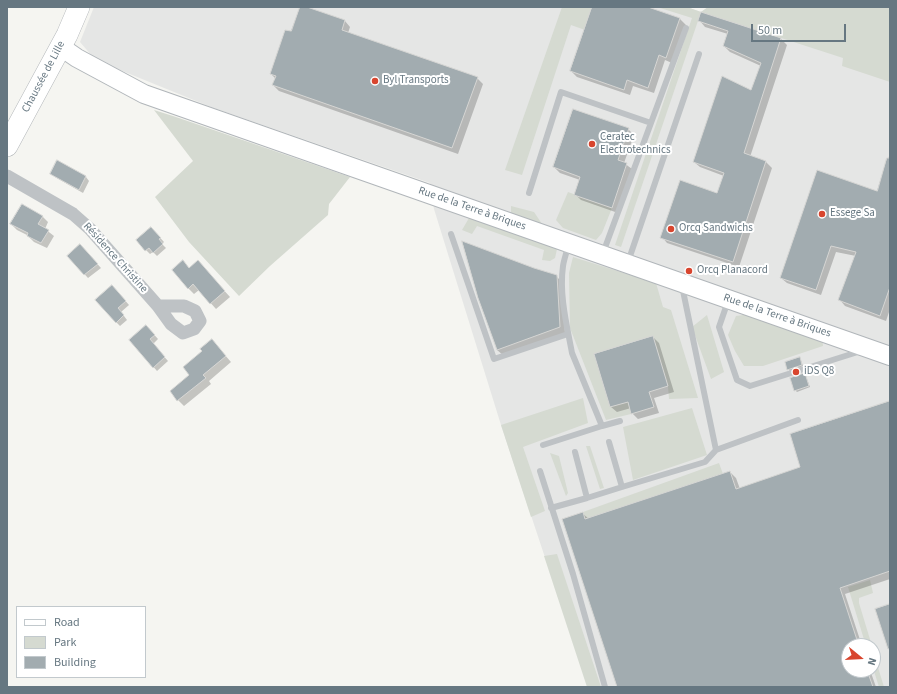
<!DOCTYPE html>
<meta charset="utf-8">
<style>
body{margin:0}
#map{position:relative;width:897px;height:694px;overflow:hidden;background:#f5f5f1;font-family:"Source Sans 3",sans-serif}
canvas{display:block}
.frame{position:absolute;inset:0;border:8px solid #667781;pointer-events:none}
.legend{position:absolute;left:16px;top:606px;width:130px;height:72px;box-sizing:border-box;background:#fff;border:1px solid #c2c9cd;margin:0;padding:5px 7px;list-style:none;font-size:12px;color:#667781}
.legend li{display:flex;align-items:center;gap:8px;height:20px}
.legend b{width:20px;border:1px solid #c2c9cd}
.north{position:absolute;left:841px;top:638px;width:40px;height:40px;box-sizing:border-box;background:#fff;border:1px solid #c2c9cd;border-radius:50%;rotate:108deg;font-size:11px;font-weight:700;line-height:16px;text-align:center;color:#667781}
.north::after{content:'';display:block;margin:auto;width:14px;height:18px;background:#d8452e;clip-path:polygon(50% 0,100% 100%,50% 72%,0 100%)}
.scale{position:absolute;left:751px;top:24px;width:95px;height:18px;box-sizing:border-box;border:2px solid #667781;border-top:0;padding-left:5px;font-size:12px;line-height:14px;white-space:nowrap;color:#667781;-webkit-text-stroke:3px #fff;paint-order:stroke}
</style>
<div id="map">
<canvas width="897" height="694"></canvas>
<div class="frame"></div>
<ul class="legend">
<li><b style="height:5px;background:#fff"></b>Road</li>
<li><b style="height:11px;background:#d5dad1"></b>Park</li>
<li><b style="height:11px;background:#a2acb0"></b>Building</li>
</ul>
<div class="north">N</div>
<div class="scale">50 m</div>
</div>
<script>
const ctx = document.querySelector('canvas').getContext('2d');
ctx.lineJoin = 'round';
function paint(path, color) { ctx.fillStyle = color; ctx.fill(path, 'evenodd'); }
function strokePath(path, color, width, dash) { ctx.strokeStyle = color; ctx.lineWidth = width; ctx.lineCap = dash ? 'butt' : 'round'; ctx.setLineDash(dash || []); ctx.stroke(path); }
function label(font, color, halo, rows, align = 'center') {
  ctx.font = font + ' "Source Sans 3",sans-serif'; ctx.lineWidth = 4; ctx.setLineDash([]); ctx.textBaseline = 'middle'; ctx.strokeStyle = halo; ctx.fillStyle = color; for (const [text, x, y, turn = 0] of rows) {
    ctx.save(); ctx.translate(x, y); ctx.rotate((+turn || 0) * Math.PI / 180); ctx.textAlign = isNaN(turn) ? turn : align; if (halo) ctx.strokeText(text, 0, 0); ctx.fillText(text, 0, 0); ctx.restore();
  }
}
const built = new Path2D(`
 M94,7H687L701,12L708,7H890V687H588L501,425L434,209L430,183L211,107L115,68L92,56L80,42ZM849,646H873V670H849Z`);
const green = new Path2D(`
 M562,7H592L585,30L571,25L522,175L505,170Z
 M657,7H687L701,12L708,7H890V82L842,66L843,58L701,12L621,247L615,245L692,18Z
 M154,110L176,117L350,177L329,204L328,215L270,266L239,296L189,242L155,197L193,161Z
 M568,192L612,208L602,233L596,240L563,228L556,220Z
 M511,206L534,212L542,224L511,213Z
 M469,218L557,249L555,258L550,261L542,260L544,250L477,226L472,234L462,230Z
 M573,257L656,283L663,307L671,310L698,398L669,399L668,386L653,336L594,354L610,407L628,402L631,414L606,420L570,328L569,273Z
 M750,314L822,336L823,346L763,366H744L735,351L728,335L736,316Z
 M707,315L724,372L711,379L692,327Z
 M583,398L588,423L523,447L545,511L531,517L501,425Z
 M692,408L707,455L633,480L623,427Z
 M586,446H590L604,488L600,489Z
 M550,453L559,456L568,493L566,496Z
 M719,463L723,474L585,519L583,512Z
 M557,554L601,687H587L544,556Z
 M870,580L873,593L859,598V603L872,646H866L848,587Z
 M873,651L884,687H879L873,668Z`);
const shadow = new Path2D(`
 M301,7L345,21L350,27L348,33L477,78L483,84L458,154L279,91L273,85L276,79L271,74L292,32Z
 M594,7H645L680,19L686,25L672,63L665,60L654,93L633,86L630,95L577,77L571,71Z
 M702,13L781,39L787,45L750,157L766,162L772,168L739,267L667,243L662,237L718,194L724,176L700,167L694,162L751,91L761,66L730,52L724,46L728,34L705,27L700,21Z
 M628,129L634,135L624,163L632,169L618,213L581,200L575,194L580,180L560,173L554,167Z
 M890,153V309L886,321L845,306L840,300L856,256L836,252L821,295L787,283L781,278L878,192Z
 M58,161L86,177L89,181L83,193L55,177L51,174Z
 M22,205L43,217L48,222L45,229L54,236L47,248L34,242L27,235L17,230L11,224Z
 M155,232L164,242L162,244L166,248L157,256L153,252L150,254L137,241Z
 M80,245L101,268L88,278L68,256Z
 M203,267L230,297L216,309L199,290L194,294L188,288L189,269Z
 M556,276L562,282L565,333L503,355L497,350Z
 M116,290L129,305L121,312L127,320L120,326L116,322Z
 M150,330L158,339L153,344L168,361L157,371L130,340Z
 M653,337L659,343L674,392L654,398L659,413L638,419L632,413L631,408L617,412L611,407Z
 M217,346L231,362L209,381L211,384L184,406L178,400L190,375Z
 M800,358L803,366L790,371L788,369Z
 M805,374L810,387L797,392L795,390Z
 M890,402V579L845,594L862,646H849V670H870L876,687H618L582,513L589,519L730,472L736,478L740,489L801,467Z`);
const building = new Path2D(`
 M300,7H307L345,20L342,30L478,77L452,148L272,85L276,76L270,74L285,30L291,31Z
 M592,7H648L680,18L666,58L659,55L648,88L627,80L624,90L570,71Z
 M701,12L781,38L744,153L766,161L733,262L660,238L680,180L717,193L724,173L693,162L722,76L751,90L761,63L723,46L728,31L698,21Z
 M573,109L629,128L618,160L627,163L612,208L574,195L580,177L553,167Z
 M887,158H890V287L880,316L838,300L856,252L831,246L816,290L780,278L817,170L877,191Z
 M57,160L86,176L79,190L50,174Z
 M22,204L43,216L38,224L49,230L41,243L27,236L28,233L10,224Z
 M151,227L161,238L159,239L163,244L153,253L149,248L145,251L136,240Z
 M462,241L534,268L557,275L560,327L497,350L478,298Z
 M80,244L98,264L84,275L67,256Z
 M183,260L189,268L198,260L225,291L210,304L193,284L188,289L172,270Z
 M112,285L126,301L118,308L124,315L116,323L95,300Z
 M146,325L155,335L150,339L165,357L153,368L129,340Z
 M653,336L668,386L649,392L654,407L631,414L628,402L610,407L594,354Z
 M212,339L226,356L203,375L206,378L177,401L170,391L189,375L183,367L202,351L200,349Z
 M800,357L802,365L787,370L785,362Z
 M805,373L809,386L794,391L790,378Z
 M890,401V571L840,588L859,646H849V670H867L873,687H617L562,519L583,512L585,519L730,471L736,489L800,467L790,434Z
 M890,604V649H888L875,609Z`);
const lane = new Path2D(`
 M529,193L561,92L651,123
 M451,234L494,359L568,334
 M603,253L686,28
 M628,262L699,54
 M682,286L716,450L798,420
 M728,301L719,327L737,380L750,386L861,351
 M602,426L620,421
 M543,445L602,426L572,353C567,326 559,295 563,266C564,259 567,252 568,245
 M540,471L573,574L605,687
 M622,487L705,462L716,450
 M587,498L622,487L609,442
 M551,508L587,498L575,452`);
const street = new Path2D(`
 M7,176L73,214L90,229L158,306L171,324L183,333L194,329L200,321L195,311L184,306H158`);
const secondary = new Path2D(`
 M61,47L77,58L144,94L890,356`);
const primary = new Path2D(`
 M7,146L67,35L79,7`);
const markers = [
 [375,81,4,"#d8452e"],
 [592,144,4,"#d8452e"],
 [822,214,4,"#d8452e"],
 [671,229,4,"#d8452e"],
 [689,271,4,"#d8452e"],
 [796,372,4,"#d8452e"]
];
const streetNames = [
 ["Chaussée de Lille",44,77,-62],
 ["Rue de la Terre à Briques",472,209,19],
 ["Résidence Christine",115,258,48],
 ["Rue de la Terre à Briques",777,316,19]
];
const poiNames = [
 ["Byl Transports",383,81],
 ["Ceratec",600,138],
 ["Electrotechnics",600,151],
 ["Essege Sa",830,214],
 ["Orcq Sandwichs",679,229],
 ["Orcq Planacord",697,271],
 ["iDS Q8",804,372]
];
paint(built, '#e5e6e5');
paint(green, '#d5dad1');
paint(shadow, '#0003');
paint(building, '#a2acb0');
strokePath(building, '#d6d6d4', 1);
strokePath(secondary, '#b1b6ba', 20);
strokePath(primary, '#b2b6b9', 22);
strokePath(lane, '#bec2c5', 6);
strokePath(street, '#bec2c5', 13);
strokePath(secondary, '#fff', 18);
strokePath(primary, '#fff', 21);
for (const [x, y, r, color] of markers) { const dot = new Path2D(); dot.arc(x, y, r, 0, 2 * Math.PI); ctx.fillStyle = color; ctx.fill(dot); strokePath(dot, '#fff', 1.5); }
label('11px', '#667781', '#fff', streetNames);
label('11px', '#667781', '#fff', poiNames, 'left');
</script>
